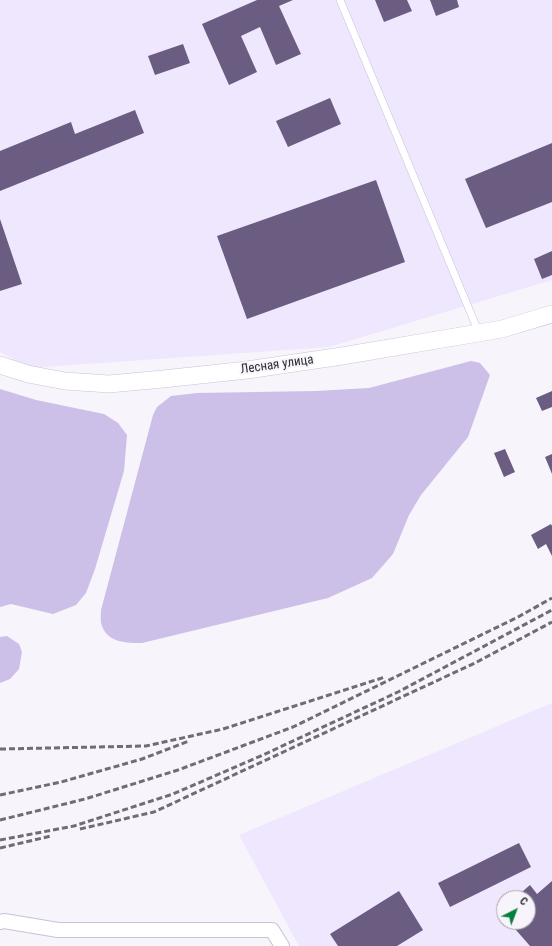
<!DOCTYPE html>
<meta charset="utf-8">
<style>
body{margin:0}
#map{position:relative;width:552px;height:946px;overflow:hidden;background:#f7f4fc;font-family:"Roboto Condensed",sans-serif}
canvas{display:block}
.north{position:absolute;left:496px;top:890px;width:40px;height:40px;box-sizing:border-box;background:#f7f4fc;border:1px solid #a6a3ab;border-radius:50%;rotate:42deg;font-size:11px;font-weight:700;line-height:16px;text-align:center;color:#2c2a32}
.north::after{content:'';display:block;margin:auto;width:14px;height:18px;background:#01813b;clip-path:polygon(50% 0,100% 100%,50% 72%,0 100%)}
</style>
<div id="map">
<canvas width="552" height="946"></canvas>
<div class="north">С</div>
</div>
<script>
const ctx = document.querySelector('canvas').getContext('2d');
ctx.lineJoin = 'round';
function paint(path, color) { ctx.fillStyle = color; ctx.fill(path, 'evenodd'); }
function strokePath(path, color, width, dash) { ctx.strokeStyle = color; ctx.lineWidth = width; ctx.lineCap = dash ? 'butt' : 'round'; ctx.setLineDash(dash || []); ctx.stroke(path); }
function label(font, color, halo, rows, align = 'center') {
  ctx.font = font + ' "Roboto Condensed",sans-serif'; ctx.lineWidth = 4; ctx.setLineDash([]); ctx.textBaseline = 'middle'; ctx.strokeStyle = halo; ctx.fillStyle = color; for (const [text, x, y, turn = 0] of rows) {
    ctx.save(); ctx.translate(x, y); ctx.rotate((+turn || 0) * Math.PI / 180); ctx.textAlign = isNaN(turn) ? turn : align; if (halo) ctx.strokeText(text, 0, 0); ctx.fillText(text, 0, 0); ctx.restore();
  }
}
const built = new Path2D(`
 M0,0H552V280L329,347L29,368L0,352Z
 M552,703V946H299L239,835ZM504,898H528V922H504Z`);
const forest = new Path2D(`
 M471,361L480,363L490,375L468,437L421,495L409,515L393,554L372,578L328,598L142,643C127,643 108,643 102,626C100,621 101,615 101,610L153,415L157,407L171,396L197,393L316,391L369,388Z
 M0,389L36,400L104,414L118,423L127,435L124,471L95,569L86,593L76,605L53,614L11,604L0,607Z
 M7,636L19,644L22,652L19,669L10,679L0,683V637Z`);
const building = new Path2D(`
 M257,0H293L279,6L301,54L276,65L260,27L241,36L257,72L229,85L202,24Z
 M375,0H407L412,11L384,22Z
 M430,0H457L459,7L436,16Z
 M183,44L190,63L155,75L148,56Z
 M330,98L341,124L288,147L276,121Z
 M135,110L144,133L0,191V151L71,122L75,134Z
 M552,143V202L486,228L465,179Z
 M376,180L405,262L247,319L217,236Z
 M0,219L22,284L0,291Z
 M552,251V275L542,279L534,259Z
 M552,391V407L542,411L536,398Z
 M505,449L515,472L504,477L494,453Z
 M552,454V474L545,457Z
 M551,524L552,526V556L546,544L538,549L531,535Z
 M519,843L531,867L450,907L438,883Z
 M552,881V946H530L509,922H528V898H515L530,885L537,894Z
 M399,891L423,930L397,946H338L330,934Z`);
const service = new Path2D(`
 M340,0L479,333`);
const minor = new Path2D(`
 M0,922L4,921L58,930H272L282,946`);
const tertiary = new Path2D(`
 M0,365L28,374L65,381L109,384L163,379L247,370L342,356L502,329L552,314`);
const rail = new Path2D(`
 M0,749L146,746L223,729L385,677
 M0,795L61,782L142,759L189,741
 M0,820L85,799L178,770L293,727L518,617L552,598
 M80,829L154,812L475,663L552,622
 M0,840L74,826L173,794L263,755L398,692L552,610
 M0,848L51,836`);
const streetNames = [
 ["Лесная улица",277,365,-8]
];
paint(built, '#eee7fd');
paint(forest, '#ccbfe8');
paint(building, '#6a5d81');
strokePath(service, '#c8c2d6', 8);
strokePath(minor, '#c8c2d6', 16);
strokePath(tertiary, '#c8c2d6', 18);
strokePath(service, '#fff', 7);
strokePath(minor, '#fff', 14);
strokePath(tertiary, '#fff', 17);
strokePath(rail, '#6e6c74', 3, [6, 3]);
label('13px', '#2c2a32', '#f7f4fc', streetNames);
</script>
